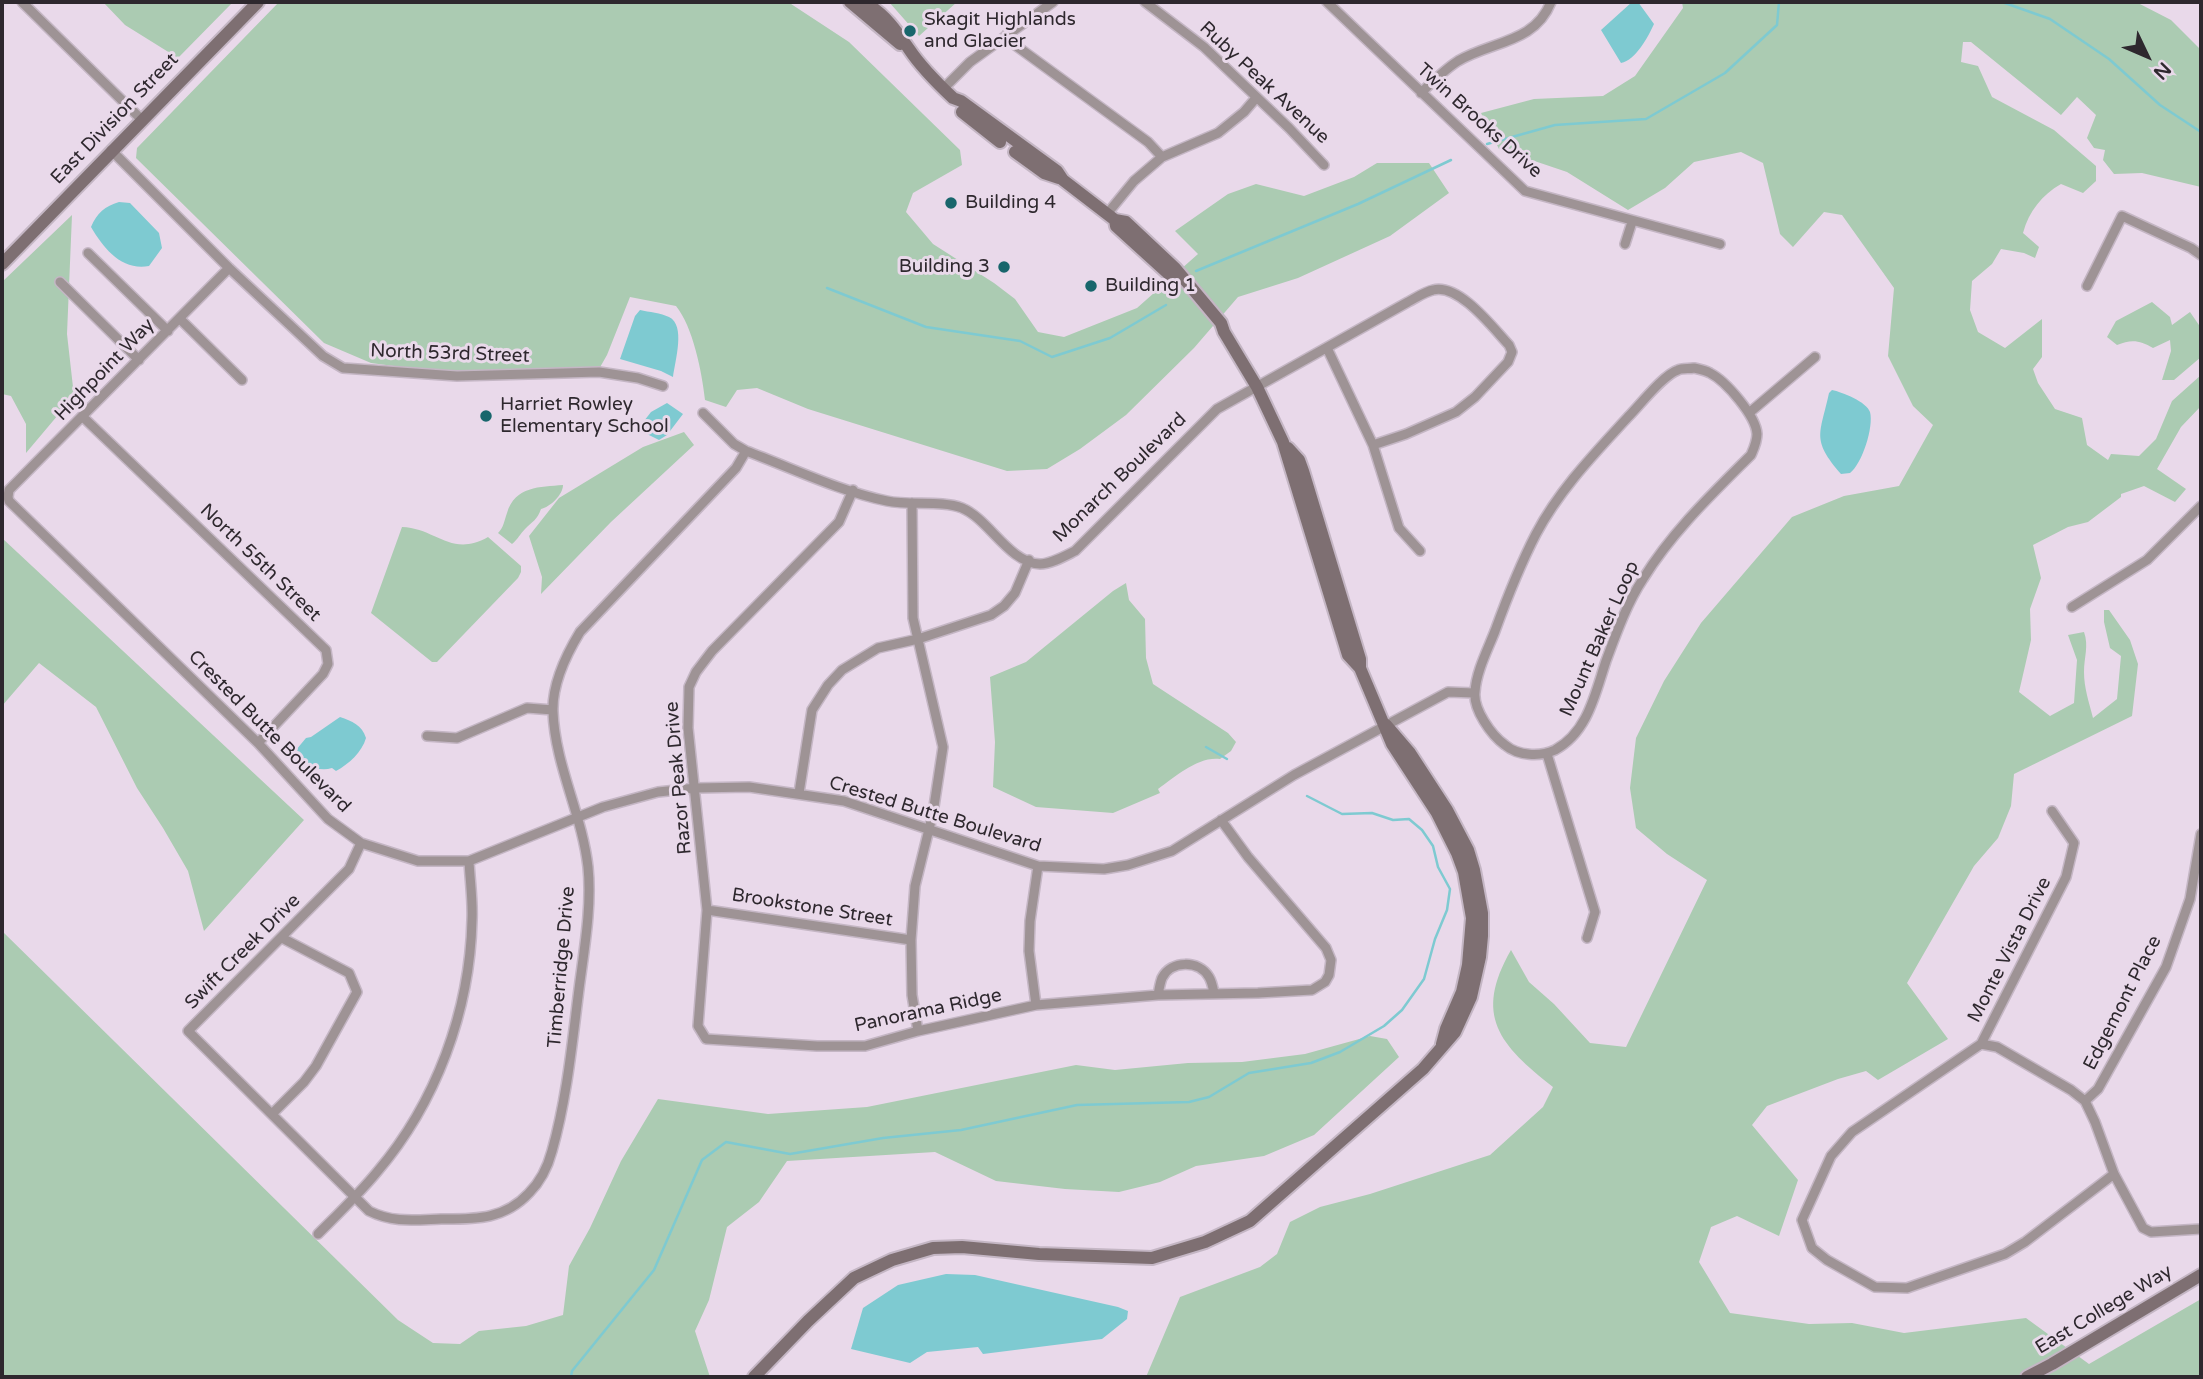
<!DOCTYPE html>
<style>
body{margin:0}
#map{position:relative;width:2203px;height:1379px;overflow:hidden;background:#e9d9ea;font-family:"Varela Round",sans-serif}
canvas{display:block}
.frame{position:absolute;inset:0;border:4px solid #2e282e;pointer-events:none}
.north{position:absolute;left:2112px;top:21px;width:70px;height:70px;-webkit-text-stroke:5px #e9d9ea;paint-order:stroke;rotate:134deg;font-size:19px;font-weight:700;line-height:28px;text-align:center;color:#2e282e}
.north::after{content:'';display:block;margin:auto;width:24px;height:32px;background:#2e282e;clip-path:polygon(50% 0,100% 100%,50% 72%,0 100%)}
</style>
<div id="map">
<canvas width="2203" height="1379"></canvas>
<div class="frame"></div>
<div class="north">N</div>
</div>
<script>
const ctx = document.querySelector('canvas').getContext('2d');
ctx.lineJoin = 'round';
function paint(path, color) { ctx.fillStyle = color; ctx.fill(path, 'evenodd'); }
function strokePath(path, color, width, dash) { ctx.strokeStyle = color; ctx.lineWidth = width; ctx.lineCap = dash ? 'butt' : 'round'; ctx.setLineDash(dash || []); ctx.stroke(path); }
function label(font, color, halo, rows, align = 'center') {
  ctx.font = font + ' "Varela Round",sans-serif'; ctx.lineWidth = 6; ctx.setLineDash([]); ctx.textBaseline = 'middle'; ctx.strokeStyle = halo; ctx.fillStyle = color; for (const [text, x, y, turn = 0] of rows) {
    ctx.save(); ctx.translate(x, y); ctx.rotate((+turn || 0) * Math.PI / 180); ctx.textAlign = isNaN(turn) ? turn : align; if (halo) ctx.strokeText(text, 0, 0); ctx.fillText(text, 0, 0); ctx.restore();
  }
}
const green = new Path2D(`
 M103,2H233L178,58L125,25Z
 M279,2H788L849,42L960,150L962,165L913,193L906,212L933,244L994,283L1015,299L1038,332L1064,337L1137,308L1198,254L1175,231L1228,194L1256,184L1304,196L1354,177L1377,163H1429L1449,193L1390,236L1298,278L1238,297L1194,348L1126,415L1080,449L1047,469L1007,471L808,409L757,388L737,390L726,407L705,400C702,372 693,327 676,306L630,297L607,355L599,369L439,372L371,363L324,343L136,158L137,148Z
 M889,2H957L919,36Z
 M1682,2H2136L2171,20L2201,50V187L2142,173L2114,174L2103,160L2105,150L2094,148L2087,138L2096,115L2077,97L2061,115L1971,42H1963L1961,62L1978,66L1992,97L2054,130L2096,166V181L2083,193L2061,184C2042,195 2029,211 2023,233L2039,247L2035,258L2024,253L2001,249L1992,264L1972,281L1970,310L1978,332L2005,348L2042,319V357L2033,369L2038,383L2055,409L2082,418L2087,445L2108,460L2111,454L2139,456L2156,439L2172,401L2201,375V406L2181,427L2157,469L2186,489L2175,502L2144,486L2121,494V497L2088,522L2068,527L2033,545L2041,578L2030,609L2031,640L2019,692L2050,716L2074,703L2077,660L2068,635L2084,632C2089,646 2084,657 2084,672C2084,688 2089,702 2093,718L2117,699L2121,656L2110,648L2104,622V610H2109L2130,640L2138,664L2132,716L2014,774L2011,806L1998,838L1974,866L1907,983L1948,1039L1878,1080L1866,1071L1838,1079L1767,1106L1752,1125L1798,1180L1779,1236L1737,1216L1711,1227L1699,1262L1730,1313L1809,1324L1852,1323L1904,1333L2026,1318L2089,1364L2201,1299V1377H1146L1180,1297L1260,1267L1277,1254L1290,1222L1320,1207L1370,1194L1490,1155L1543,1107L1553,1087C1500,1045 1473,1016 1511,950L1529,982L1554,1004L1590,1043L1626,1047L1707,880L1667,854L1636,828L1630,788L1636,738L1664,681L1701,623L1792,517L1844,496L1899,486L1933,425L1913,406L1888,356L1894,288L1842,215L1824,212L1793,247L1780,234L1763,163L1741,152L1694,162L1665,188L1628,210L1567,172L1499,149L1481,113L1534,99L1603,96L1635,76L1683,8Z
 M72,215L67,334L74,396L26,453V424L11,396L2,394V282Z
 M2152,302L2170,317L2172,325L2190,312L2201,328V357L2174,380H2162L2171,351L2170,340L2153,348C2140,340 2131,339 2117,345L2107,337L2116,321Z
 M684,432L694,445L611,522L541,594L542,577L529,536L559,498L643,447Z
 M563,485C563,495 550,507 541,509C537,520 533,521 525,529C520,534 518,539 512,544L498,533C504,527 504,521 507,513C515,486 540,487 563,485Z
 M402,527C436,528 451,558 488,537L521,566V572L518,578L437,662H432L371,613Z
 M2,538L304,820L204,931L188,871L163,828L137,788L96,707L39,663L2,706Z
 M1126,583L1129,600L1145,619L1146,658L1153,684L1228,733L1236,742L1231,751L1220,759C1198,756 1175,777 1158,789L1160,793L1113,813L1036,807L993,787L995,742L990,677L1026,662L1113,591Z
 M2,931L398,1320L433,1343L460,1344L479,1331L526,1326L563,1315L569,1266L590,1228L621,1161L658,1099L768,1114L867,1107L1076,1065L1115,1070L1188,1063L1242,1062L1305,1054L1370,1036L1387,1039L1399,1057L1314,1135L1264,1156L1196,1166L1160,1182L1119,1192L1065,1189L996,1181L935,1152L787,1161L759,1202L727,1227L709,1300L695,1331L710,1377H2Z`);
const water = new Path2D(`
 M1632,2H1638L1654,24C1648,37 1636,60 1621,63L1601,30Z
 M119,202L130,203L159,233L162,248L149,266C122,271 104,249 91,227C97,213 105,206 119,202Z
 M640,310C649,312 661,313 669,317C686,325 675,361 673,377L661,371L620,359L635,316Z
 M1832,390C1842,392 1867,402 1870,412C1874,427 1862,464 1850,473L1841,474C1811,439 1820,435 1829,393Z
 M667,403L683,414L667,435L659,440L647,434L644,421L651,412Z
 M340,717C352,721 362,725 366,738C362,752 349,764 336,771L332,768C317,773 301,763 296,750L306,738L311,737Z
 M946,1274L975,1275L1118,1307L1128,1311L1127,1319L1102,1339L983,1354L978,1347L927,1352L910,1363L851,1349L863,1308L898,1285Z`);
const stream = new Path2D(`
 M2002,2L2050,19L2109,59L2160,105L2201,132
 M1487,144L1555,125L1646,119L1725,73L1777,25L1779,2
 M1196,271L1358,204L1451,160
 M827,288L926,327L1020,341L1052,357L1110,338L1166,305
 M1206,747L1227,759
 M571,1377L572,1371L654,1270L702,1160L726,1142L790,1154L883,1138L961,1130L1077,1105L1189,1102L1209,1097L1249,1073L1311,1063L1340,1052L1384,1026L1402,1010L1424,979L1435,939L1447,910L1450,889L1438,867L1433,846L1422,830L1409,819L1393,820L1372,813L1342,814L1307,796`);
const street = new Path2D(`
 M22,2L141,119
 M1145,2L1204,47L1289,128L1324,165
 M1327,2L1525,191L1720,244
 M1007,34L1015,45L1148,142L1162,157
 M943,89L970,62L1053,2
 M1421,93C1433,81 1444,70 1458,61C1492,41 1535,43 1551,2
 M111,150L229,268L323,356L343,368L457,376L599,372L638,378L663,386
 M1107,214L1134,181L1162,157L1218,133L1244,112L1256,98
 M1625,244L1632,222
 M88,253L168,331
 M229,268L9,490L8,497L9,501L258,743L328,819L361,843L418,861H469L603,807L658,792L696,788L749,787L844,801L1038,866L1104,869L1128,865L1172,851L1294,775L1448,692L1474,693
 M60,282L139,360
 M2087,286L2122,216L2191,248L2201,255
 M180,319L242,380
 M1327,348L1373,445L1399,528L1420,551
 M1694,368C1699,369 1705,370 1710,373C1726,381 1756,416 1757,434C1757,442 1754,448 1751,455C1712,494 1672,532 1643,579C1627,603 1616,634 1606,661C1595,694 1588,732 1555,750C1540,757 1518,756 1505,745C1491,735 1473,709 1475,692C1476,672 1488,649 1495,631C1507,598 1520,565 1536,534C1559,490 1595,453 1628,417C1640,405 1663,375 1678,370C1682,368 1689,369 1694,368Z
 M703,413L734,444L746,451C792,468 839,491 887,501C910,506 941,500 962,508C989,519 1009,563 1040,564C1051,564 1065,556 1075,551L1217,409L1408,302C1416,298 1424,292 1433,290C1459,283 1493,328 1509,345L1512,352L1508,362L1475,397L1456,412L1406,434L1373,445
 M1749,413L1815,357
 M83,417L326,650L328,664L323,674L258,743
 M853,490L839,522L712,651L696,672L689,687L688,728L707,910L698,1026L706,1039L817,1046H865L918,1031L1036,1005L1158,995L1258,993L1312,990L1325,982L1329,975L1331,960L1326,948L1248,857L1221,820
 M912,503L913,618L943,747L933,813L915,886L911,940L912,995L918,1031
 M2072,607L2147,560L2201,506
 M427,736L457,738L527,708L553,710
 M1547,754L1595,912L1587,938
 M799,793L812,710L828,685L842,670L878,648L918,639L991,615L1004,606L1015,593L1029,560
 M2052,811L2074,843L2066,877L1981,1044L1852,1132L1831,1156L1802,1220L1812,1248L1827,1260L1875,1287L1907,1288L2005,1254L2025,1242L2114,1174
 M361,843L349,869L188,1031L369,1211C393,1223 414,1220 441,1219C475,1219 504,1220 529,1193C540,1182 548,1166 552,1151C567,1098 572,1044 579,989C584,950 592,907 588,867C582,814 555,765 553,712C552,685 566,655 580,632L736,468L746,451
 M707,910L911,940
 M1158,995C1159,990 1160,983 1162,978C1171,960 1199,960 1209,977C1212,982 1213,988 1214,993
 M1036,1005L1029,951L1030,921L1038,866
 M1981,1044L1997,1047L2071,1090L2085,1101L2095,1122L2114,1174L2143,1228L2151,1232L2201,1229
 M2085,1101L2098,1089L2166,967L2190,899L2201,834
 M272,1114L304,1082L316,1066L357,992L349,973L282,938
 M318,1234C338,1214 359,1194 377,1172C436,1103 470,1011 472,920C473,901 470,881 469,861`);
const secondary = new Path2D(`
 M850,2L900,44
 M864,2C885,14 896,30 909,49C921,67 937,83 953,98L961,101L1057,171L1063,180L1115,220L1116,226L1171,276
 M962,112L1000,142
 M1015,152L1044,173L1059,178
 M1115,220L1126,222L1175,268L1221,323L1224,332L1257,387L1283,442L1348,655L1360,668L1392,744L1437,813L1457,853L1464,872L1472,918L1468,965L1462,992L1446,1029L1442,1044
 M2,264L258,2
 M1288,448L1299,460L1303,471L1360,659V668
 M754,1377L808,1321L854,1278L892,1260L933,1248L962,1247L1039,1254L1152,1258L1205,1242L1250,1221L1423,1069L1455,1032L1471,997L1480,957L1482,936V913L1474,870L1468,850L1447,810L1410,753L1386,725
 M2027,1377L2052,1364L2201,1275`);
const markers = [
 [910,31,7,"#18666c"],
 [951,203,7,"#18666c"],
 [1004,267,7,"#18666c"],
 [1091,286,7,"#18666c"],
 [486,416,7,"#18666c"]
];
const poiNames = [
 ["Skagit Highlands",924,20],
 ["and Glacier",924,42],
 ["Building 4",965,203],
 ["Building 3",990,267,"right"],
 ["Building 1",1105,286],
 ["Harriet Rowley",500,405],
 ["Elementary School",500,427]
];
const streetNames = [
 ["Ruby Peak Avenue",1264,83,43],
 ["East Division Street",115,119,-46],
 ["Twin Brooks Drive",1479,121,42],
 ["North 53rd Street",450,354,2],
 ["Highpoint Way",105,370,-46],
 ["Monarch Boulevard",1120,478,-44],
 ["North 55th Street",260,563,44],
 ["Mount Baker Loop",1600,639,-66],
 ["Crested Butte Boulevard",269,732,45],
 ["Razor Peak Drive",679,778,-95],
 ["Crested Butte Boulevard",935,815,17],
 ["Brookstone Street",812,908,9],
 ["Monte Vista Drive",2010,950,-63],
 ["Swift Creek Drive",243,952,-45],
 ["Timberridge Drive",562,967,-85],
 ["Edgemont Place",2123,1003,-63],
 ["Panorama Ridge",928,1011,-12],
 ["East College Way",2104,1310,-31]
];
paint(green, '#abcbb2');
paint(water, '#7ecad1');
strokePath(stream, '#7ecad1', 2.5);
strokePath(street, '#c4b6c4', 12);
strokePath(secondary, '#c4b6c4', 16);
strokePath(street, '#9e9395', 9);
strokePath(secondary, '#7e6f72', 12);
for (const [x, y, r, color] of markers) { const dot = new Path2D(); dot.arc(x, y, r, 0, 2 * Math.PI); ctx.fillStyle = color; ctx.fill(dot); strokePath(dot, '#e9d9ea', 2.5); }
label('19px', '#2e282e', '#e9d9ea', poiNames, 'left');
label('19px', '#2e282e', '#e9d9ea', streetNames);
</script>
